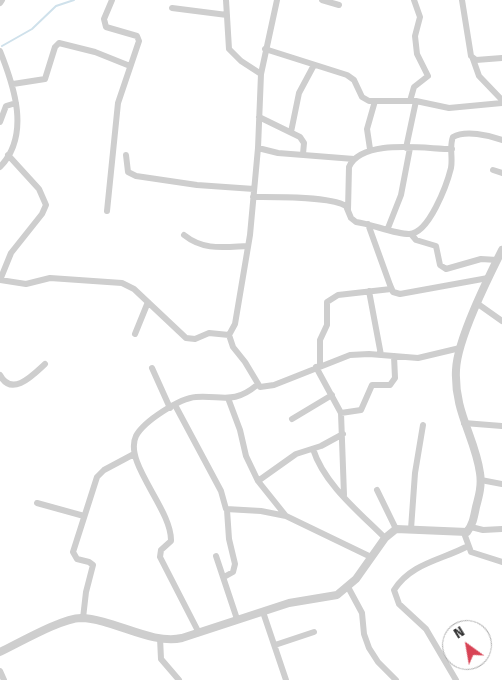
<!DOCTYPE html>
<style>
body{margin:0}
#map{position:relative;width:502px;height:680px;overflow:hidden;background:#fff;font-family:"Fira Sans",sans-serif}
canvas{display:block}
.north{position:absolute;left:442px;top:620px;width:50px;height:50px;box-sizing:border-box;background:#fff;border:1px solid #adadad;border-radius:50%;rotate:328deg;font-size:14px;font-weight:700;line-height:20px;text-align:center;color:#313131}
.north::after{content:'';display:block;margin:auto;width:18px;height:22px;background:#d84355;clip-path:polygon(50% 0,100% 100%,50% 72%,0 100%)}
</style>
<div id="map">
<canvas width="502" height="680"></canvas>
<div class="north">N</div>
</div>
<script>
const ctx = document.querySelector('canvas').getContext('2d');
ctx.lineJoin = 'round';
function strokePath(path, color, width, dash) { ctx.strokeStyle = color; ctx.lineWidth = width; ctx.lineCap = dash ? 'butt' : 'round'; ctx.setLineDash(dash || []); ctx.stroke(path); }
const stream = new Path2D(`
 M2,46L32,29L56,6L74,0`);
const minor = new Path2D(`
 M226,0L229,49L241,61L261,74
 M322,0L339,5
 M462,0L471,56L476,60L502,58
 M0,3L2,0
 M172,8L227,15
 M265,49L347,75L354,80L362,97L369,101H416L449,108L502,103
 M0,51C14,86 31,135 0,167
 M473,59L479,76L502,100
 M13,84L45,79L55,47L59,43L95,52L130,66
 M410,101L414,87L428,76L417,54L415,36L420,17L414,0
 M259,117L300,137L304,143L303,154
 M0,122L6,106L16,103
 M291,132L299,93L314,65
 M258,148L278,153L354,159
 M406,148L416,101
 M370,149L367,129L375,101
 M126,155L128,172L136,176L197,185L254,189
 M493,170L502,173
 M253,197C274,197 330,196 346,206L351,218L356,222C372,224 394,234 409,234C429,234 447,184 451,168C453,158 449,146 453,137C465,130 489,135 502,140
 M348,210L349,167C362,138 425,149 452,149
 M107,211L118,103L139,41L137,36L106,27L104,19L112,0
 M368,224L390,285L393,292L400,294L488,278
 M388,228L401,195L410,148
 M411,234L416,240L436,246L440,265L446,269L481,259L497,260
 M184,235C204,251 224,247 248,246
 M0,280L26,284L50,278L122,283L134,289L186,338L195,339L209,333L229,335
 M0,280L11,253L42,214L46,205L39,189L8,155
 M369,291L381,355
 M478,304L502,321
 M135,334L148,302
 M229,335L235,324L250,235L258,148L261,74L277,0
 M229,335L233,347L245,362L260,387L274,385L350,355L369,354L418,358L460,348
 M320,365V340L327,325V302L338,295L391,289
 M316,367L341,413L344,495
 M152,368L170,408
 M0,375C12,398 34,374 45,364
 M228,398L240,430L246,456L258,481L286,516
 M175,405L221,491L226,509L261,511L286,516L371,557
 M341,413L361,410L372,385H390L395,378L394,356
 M292,419L332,395
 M464,423L502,426
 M313,449C324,484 359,512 385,538
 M481,480L502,484
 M258,481L296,454L321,446L343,434
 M377,490L396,529
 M37,503L84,516
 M471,527L483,530L502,529
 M411,529L415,473L423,425
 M464,533L471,552L502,562
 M216,556L237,619
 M224,577L233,572L235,564L229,539L227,510
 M348,587L362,613L364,634L369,648L378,662L396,680
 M263,612L286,680
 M83,618L86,592L93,565L89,562L77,559L73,552L97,477L104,470L134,454
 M199,633L160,557L161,550L171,541C172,509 123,463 136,436C144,421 180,398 196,397C222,395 233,405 257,385
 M160,638L161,659L179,680
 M275,645L314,632
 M0,671L4,680
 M456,680L426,629L399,604L394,590C411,563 442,560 468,546`);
const tertiary = new Path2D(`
 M0,652C19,643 62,618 81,618C114,619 151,645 182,638L289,603L337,595L356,579L385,538L396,529L467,532C473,524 474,517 476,507C479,496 482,485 480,473C475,437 454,412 456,370C457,340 488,278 502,250`);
strokePath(stream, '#cfe1eb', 2);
strokePath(minor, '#cecece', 6);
strokePath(tertiary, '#cecece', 8);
</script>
